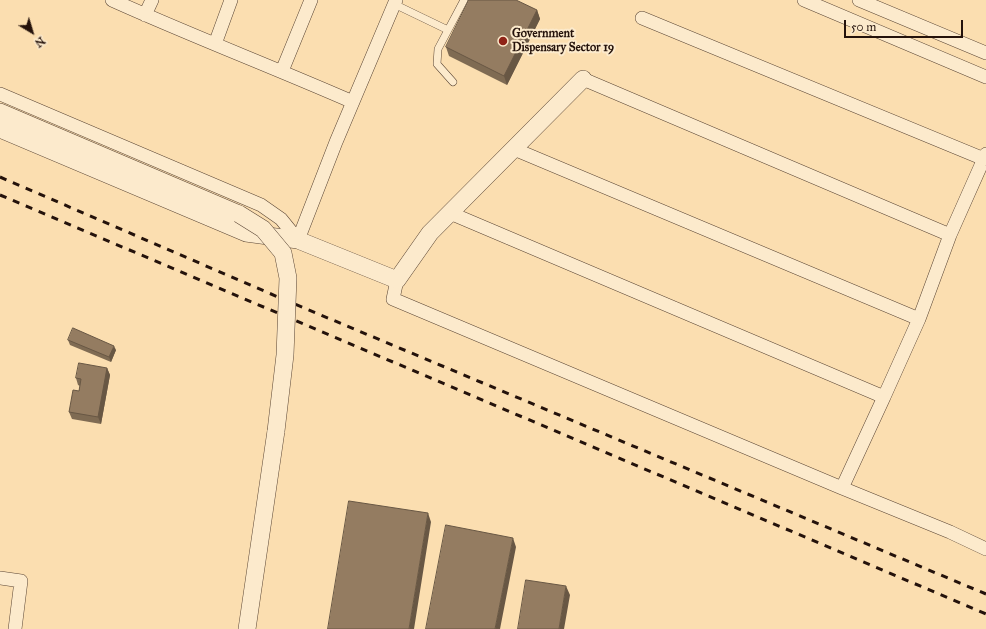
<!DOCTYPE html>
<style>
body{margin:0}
#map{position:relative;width:986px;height:629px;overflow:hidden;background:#fbdeb0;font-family:"IM FELL Great Primer",serif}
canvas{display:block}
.north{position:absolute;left:12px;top:12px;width:40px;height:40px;-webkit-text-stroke:3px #fceacc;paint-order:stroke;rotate:142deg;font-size:11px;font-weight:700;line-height:16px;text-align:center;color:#24120b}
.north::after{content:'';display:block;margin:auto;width:14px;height:18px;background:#24120b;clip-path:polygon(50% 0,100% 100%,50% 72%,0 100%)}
.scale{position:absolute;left:844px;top:20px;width:119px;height:18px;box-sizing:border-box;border:2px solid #24120b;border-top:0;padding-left:5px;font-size:12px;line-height:14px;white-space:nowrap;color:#24120b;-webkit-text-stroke:3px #fceacc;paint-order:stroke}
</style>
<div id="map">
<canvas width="986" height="629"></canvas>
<div class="north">N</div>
<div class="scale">50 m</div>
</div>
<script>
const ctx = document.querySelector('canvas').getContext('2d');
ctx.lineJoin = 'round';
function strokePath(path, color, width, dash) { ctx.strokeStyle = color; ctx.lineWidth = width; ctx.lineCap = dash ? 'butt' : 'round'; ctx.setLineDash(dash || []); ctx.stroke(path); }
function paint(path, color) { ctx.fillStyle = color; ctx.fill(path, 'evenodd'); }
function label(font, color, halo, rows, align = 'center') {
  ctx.font = font + ' "IM FELL Great Primer",serif'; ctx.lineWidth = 4; ctx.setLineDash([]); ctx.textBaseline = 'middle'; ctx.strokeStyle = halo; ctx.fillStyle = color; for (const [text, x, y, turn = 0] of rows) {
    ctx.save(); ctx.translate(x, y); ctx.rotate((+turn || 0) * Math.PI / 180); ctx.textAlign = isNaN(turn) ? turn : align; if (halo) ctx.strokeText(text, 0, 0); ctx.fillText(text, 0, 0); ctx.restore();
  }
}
const service = new Path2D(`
 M394,4L448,30
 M453,82L437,64L438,49L464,0`);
const minor = new Path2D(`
 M112,0C192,36 273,67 353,102
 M804,0L986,77
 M859,0L986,53
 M145,15L152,0
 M642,18L984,159
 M215,44L231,0
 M282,71L311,0
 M583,79L950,235
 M0,94L261,205L281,219L298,240L336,142L396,0
 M514,149L919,319L950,235L986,154
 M450,213L884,397L919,319
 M397,280L393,299L842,488L884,397
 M842,488L950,532L986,549
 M0,578L21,581L15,629`);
const tertiary = new Path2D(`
 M0,112L239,214
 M0,129L246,233L298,240L397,280L430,233L583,79
 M247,629L276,431`);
const rail = new Path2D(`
 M0,177L285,300L986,594
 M0,195L986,614`);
const tertiaryBridge = new Path2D(`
 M239,214L263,229L283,253L288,278L285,355L276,431`);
const wall = new Path2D(`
 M537,10L540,19L507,85L449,56L446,47Z
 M68,340L116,350L111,362L70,345Z
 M107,368L110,375L101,424L72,419L69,412L79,391L80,386L78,385L76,378Z`);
const shadedWall = new Path2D(`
 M537,10L540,19L507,85L504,76Z
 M114,346L116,350L111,362L109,357Z
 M107,368L110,375L101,424L98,417Z
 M428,513L431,522L414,629H409Z
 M513,538L516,547L500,629H495Z
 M566,586L570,595L564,629H559Z`);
const building = new Path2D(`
 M469,0H516L537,10L504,76L446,47Z
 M73,328L114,346L109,357L68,340Z
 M79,363L107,368L98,417L69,412L73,390L79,391L81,379L76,378Z
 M349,501L428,513L409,629H328Z
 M446,525L513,538L495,629H426Z
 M526,580L566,586L559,629H518Z`);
const markers = [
 [503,41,5,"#8f2418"]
];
const poiNames = [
 ["Government",512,34],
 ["Dispensary Sector 19",512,48]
];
strokePath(service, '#5a4534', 8);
strokePath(minor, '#5a4534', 14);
strokePath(tertiary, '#5a4534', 18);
strokePath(service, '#fceacc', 7);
strokePath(minor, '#fceacc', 13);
strokePath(tertiary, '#fceacc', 17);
strokePath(rail, '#24120b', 3, [7, 7]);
strokePath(tertiaryBridge, '#5a4534', 18, []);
strokePath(tertiaryBridge, '#fceacc', 17);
paint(wall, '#7f6b53');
paint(shadedWall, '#685744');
paint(building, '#947c61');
strokePath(building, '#685744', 1);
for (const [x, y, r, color] of markers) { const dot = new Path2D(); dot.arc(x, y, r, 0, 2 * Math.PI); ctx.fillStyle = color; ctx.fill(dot); strokePath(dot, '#fceacc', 1.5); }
label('bold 12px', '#24120b', '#fceacc', poiNames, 'left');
</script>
